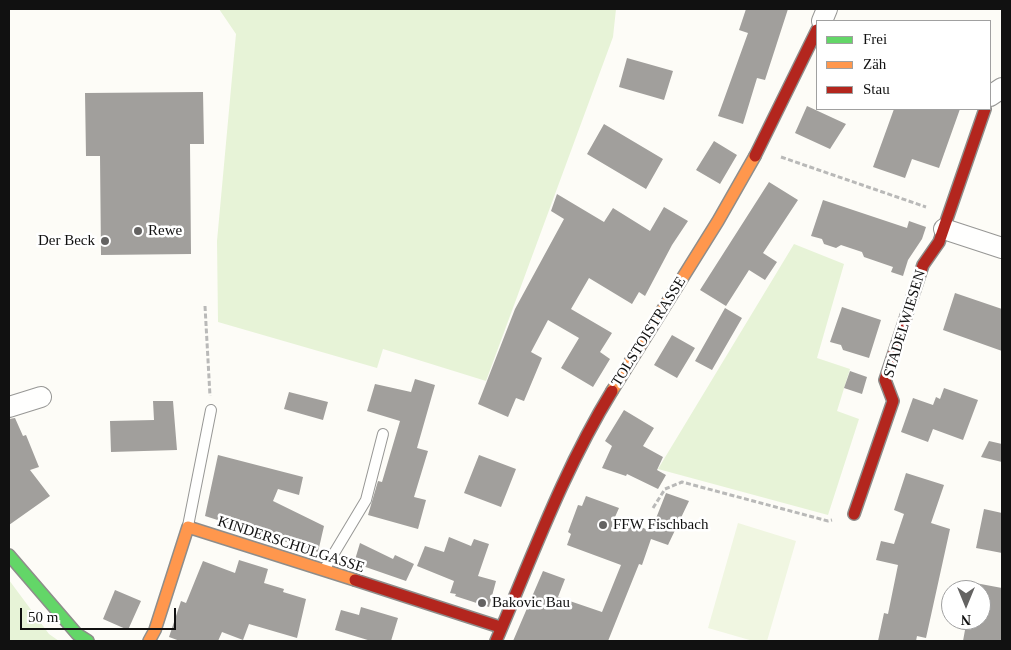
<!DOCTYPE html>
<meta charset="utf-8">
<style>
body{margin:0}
#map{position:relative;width:1011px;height:650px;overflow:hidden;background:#fdfcf7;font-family:"Times New Roman",serif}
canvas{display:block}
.frame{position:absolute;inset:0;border:10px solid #111;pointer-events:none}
.legend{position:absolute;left:816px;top:20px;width:175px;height:90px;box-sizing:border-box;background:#fff;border:1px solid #a0a0a0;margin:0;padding:6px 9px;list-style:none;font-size:15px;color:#111}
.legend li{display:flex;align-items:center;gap:10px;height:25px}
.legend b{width:25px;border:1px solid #a0a0a0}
.north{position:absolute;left:941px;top:580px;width:50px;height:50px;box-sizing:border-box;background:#fff;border:1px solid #a0a0a0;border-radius:50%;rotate:180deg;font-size:14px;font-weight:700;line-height:20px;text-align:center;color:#111}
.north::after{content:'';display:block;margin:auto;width:18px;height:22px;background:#646362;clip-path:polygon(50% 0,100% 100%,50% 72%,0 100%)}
.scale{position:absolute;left:20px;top:608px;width:156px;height:22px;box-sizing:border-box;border:2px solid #111;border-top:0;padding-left:6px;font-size:15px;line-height:18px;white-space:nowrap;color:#111;-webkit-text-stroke:4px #fff;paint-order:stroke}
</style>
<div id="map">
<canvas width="1011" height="650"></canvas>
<div class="frame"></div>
<ul class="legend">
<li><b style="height:6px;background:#63d668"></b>Frei</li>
<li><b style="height:6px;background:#ff974d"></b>Zäh</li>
<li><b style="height:6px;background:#b3261e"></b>Stau</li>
</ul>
<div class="north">N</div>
<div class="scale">50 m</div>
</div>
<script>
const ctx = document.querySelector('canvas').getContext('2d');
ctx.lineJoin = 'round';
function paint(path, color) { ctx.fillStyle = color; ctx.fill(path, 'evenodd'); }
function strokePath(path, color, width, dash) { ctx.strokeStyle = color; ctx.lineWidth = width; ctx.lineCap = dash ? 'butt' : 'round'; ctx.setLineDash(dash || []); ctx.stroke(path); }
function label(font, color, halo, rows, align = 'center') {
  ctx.font = font + ' "Times New Roman",serif'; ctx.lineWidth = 5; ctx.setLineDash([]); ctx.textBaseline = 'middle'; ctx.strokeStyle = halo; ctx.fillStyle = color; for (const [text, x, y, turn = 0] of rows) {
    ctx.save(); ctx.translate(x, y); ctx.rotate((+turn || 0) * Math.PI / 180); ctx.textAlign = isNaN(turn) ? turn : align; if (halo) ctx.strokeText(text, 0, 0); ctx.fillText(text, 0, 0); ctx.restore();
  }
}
const green = new Path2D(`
 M219,9H616L613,37L486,381L383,349L377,368L218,322L217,241L236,34Z
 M794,244L844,264L817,358L850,369L837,411L859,419L828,515L658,469Z
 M9,580L49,634L59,641H9Z`);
const pitch = new Path2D(`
 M738,523L796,541L767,641H753L708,628Z`);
const building = new Path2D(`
 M746,9H788L765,80L757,78L743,124L718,116L748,33L739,30Z
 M627,58L673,71L664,100L619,87Z
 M203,92L204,144H190L191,254L101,255L100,156H86L85,93Z
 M807,106L846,124L830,149L795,133Z
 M894,109H960L939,168L912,159L905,178L873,167Z
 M604,124L663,159L646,189L587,154Z
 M714,141L737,155L720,184L696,170Z
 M769,182L798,200L763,253L777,262L765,280L749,270L726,306L700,290Z
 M557,194L604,222L613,208L650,231L664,207L688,221L672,245L645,296L639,292L632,304L589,278L571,309L612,333L600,352L610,359L593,387L561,368L579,338L548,320L531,352L542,358L524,401L516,398L508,417L478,404L515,309L564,219L551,211Z
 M823,200L907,228L909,221L926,227L922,239L908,260L903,276L891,272L893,267L864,257L862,252L841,245L836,248L824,244L822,239L811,236Z
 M955,293L1002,309V351L943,330Z
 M842,307L881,320L869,358L843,350L841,345L830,342Z
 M725,308L742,318L712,370L695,361Z
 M672,335L695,348L677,378L654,365Z
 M850,371L867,377L862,394L844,388Z
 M415,379L435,385L417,448L428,451L414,497L426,500L418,529L368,515L378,481L382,482L400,421L367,411L375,384L411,392Z
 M944,388L978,400L963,440L933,429L928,442L901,432L913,398L933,405L936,397L940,399Z
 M289,392L328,402L323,420L284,409Z
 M153,401H173L177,450L111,452L110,421L154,420Z
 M624,410L654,428L643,446L663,457L657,470L666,475L658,489L627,474L626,476L602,468L612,446L605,441Z
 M15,418L23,436L26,435L39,467L30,470L50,496L9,525V419Z
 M989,441L1002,444V462L981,457Z
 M218,455L303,477L299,495L278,489L273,501L324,526L318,552L205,516Z
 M479,455L516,469L501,507L464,493Z
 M906,473L944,485L931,523L950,529L926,638L917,636L916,641H878L884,613L888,614L898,565L876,560L881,541L894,544L904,514L894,510Z
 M666,493L689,501L668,545L651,539L642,565L639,564L608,641H513L543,571L565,579L558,597L602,612L621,565L567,545L571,534L568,532L578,505L582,506L586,496L619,508L615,517L651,531Z
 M984,509L1002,513V553L976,548Z
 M449,537L471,546L474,539L489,544L478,576L496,581L489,607L455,596L456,594L450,593L454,581L417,566L425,546L444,552Z
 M360,543L393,559L395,555L414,564L406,581L354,563Z
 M239,560L268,569L264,583L284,589L283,592L306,599L297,638L249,624L243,640L222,632L218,641H180L169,637L181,601L186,603L203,561L235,573Z
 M970,582L1002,588V641H963L965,630L961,629L963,620H981V590H968Z
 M115,590L141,601L128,630L103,619Z
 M361,607L398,618L391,641H371L335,630L341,610L359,615Z`);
const path = new Path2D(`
 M781,157L926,207
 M205,306L210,396
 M653,508L665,489L682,482L828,521L832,520`);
const lane = new Path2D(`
 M188,526L211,410
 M324,570L366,500L383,434`);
const street = new Path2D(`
 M822,21L827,9
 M990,96L1002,88
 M944,229L1002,248
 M9,407L41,397`);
const fast = new Path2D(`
 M9,555L77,634L88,641`);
const slow = new Path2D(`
 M612,391L718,221L755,156
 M149,641L155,630L188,527L355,580`);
const jam = new Path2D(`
 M755,156L817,30
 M854,514L893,401L885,380L923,265L939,242L985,109
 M355,580L500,627
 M496,641C532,557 564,469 612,391`);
const markers = [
 [138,231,5,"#646362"],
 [105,241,5,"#646362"],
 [603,525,5,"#646362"],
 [482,603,5,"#646362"]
];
const poiNames = [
 ["Rewe",148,231],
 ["Der Beck",95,241,"right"],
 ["FFW Fischbach",613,525],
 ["Bakovic Bau",492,603]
];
const streetNames = [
 ["STADELWIESEN",905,324,-73],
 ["TOLSTOISTRASSE",649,332,-58],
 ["KINDERSCHULGASSE",291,545,18]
];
paint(green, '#e7f3d7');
paint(pitch, '#f0f6e1');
paint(building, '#a19f9c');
strokePath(lane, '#979795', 12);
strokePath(street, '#979795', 22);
strokePath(fast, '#8e8d8b', 14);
strokePath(slow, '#8e8d8b', 14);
strokePath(jam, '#8e8d8b', 14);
strokePath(path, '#b9b9b8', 3, [5, 2.5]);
strokePath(lane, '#fffffe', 10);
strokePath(street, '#fffffe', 20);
strokePath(fast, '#63d668', 11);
strokePath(slow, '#ff974d', 11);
strokePath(jam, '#b3261e', 11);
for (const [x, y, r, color] of markers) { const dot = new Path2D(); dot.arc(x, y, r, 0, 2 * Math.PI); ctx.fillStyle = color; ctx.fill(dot); strokePath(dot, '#fff', 2); }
label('15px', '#111', '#fff', poiNames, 'left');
label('15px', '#111', '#fff', streetNames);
</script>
